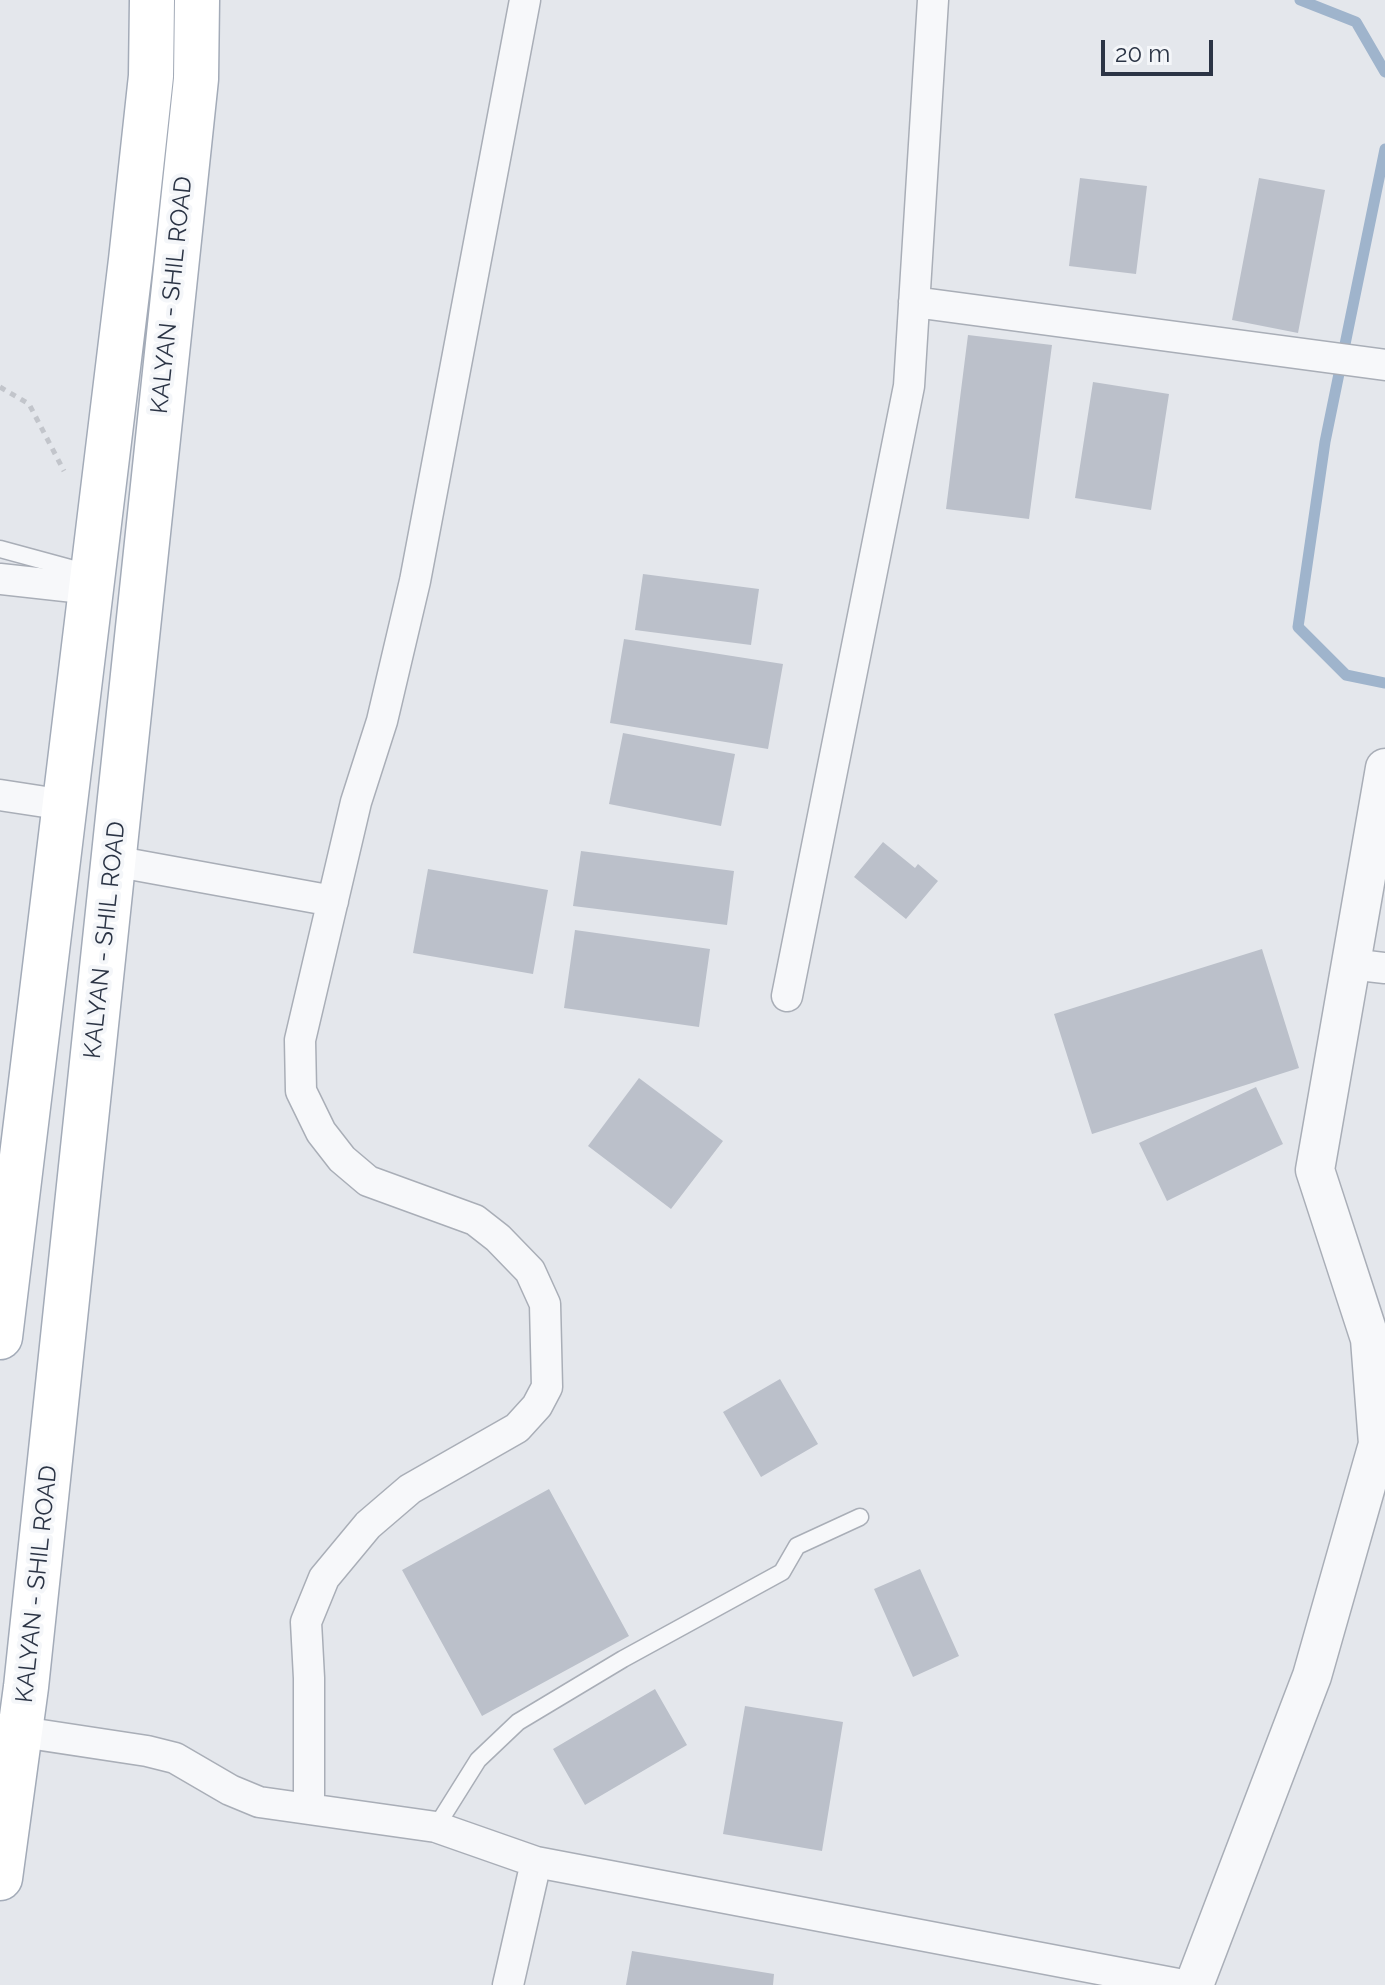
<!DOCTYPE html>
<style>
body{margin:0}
#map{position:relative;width:1385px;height:1985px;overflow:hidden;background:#e4e7ec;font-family:Raleway,sans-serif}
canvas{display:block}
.scale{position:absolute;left:1101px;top:40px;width:112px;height:36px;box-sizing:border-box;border:4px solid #2b3445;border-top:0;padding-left:10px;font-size:24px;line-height:28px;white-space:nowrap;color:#2b3445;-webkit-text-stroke:6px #f4f6f9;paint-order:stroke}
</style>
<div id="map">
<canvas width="1385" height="1985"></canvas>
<div class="scale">20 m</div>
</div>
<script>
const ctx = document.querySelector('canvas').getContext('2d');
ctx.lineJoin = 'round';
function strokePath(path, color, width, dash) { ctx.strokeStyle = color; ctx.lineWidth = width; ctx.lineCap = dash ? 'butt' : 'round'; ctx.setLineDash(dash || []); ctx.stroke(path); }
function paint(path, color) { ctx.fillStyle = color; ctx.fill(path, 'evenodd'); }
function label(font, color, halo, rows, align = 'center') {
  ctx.font = font + ' Raleway,sans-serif'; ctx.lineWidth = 8; ctx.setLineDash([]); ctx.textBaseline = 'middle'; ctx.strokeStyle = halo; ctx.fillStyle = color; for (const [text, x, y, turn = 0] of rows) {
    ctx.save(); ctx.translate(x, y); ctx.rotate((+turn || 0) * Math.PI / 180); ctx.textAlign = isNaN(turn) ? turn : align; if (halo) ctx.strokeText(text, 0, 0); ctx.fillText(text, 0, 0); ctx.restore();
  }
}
const stream = new Path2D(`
 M1300,0L1356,22L1385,72
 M1385,149L1325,442L1298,627L1346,675L1385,683`);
const building = new Path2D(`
 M1080,178L1147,186L1136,274L1069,266Z
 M1259,178L1325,190L1298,333L1232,320Z
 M968,335L1052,345L1029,519L946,509Z
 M1093,382L1169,394L1151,510L1075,498Z
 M643,574L759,589L751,645L635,630Z
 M624,639L783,664L768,749L610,723Z
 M623,733L735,754L721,826L609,804Z
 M883,842L915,868L918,864L938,881L906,919L854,877Z
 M581,851L734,871L727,925L573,906Z
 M428,869L548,890L533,974L413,953Z
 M575,930L710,949L699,1027L564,1008Z
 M1262,949L1299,1068L1092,1134L1054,1014Z
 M639,1078L723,1141L671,1209L588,1146Z
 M1256,1087L1283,1144L1167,1201L1139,1143Z
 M780,1379L818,1444L761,1477L723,1412Z
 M549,1489L629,1636L482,1716L402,1570Z
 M920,1569L959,1656L913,1677L874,1589Z
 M655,1689L687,1745L585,1805L553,1749Z
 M745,1706L843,1722L822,1851L723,1834Z
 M632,1951L774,1974L773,1985H626Z`);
const path = new Path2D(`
 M0,387L29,404L64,471`);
const service = new Path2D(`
 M0,549L92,574
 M436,1827L478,1760L518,1722L623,1659L782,1572L797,1546L860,1517`);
const minor = new Path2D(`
 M914,302L1385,365
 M0,579L92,589
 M0,795L65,805
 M113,861L333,901
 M1350,964L1385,968
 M787,996L909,386L933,0
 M2,1729L147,1751L175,1758L230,1790L259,1802L436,1827L536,1862L1183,1985
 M309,1809V1678L306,1622L324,1578L368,1525L410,1489L517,1428L537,1406L547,1387L545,1304L530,1271L498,1238L475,1220L368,1181L342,1159L321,1132L301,1091L300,1040L356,802L382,721L415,581L525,0
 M508,1985L536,1862`);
const tertiary = new Path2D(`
 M1194,1985L1312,1676L1378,1444L1370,1339L1315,1170L1385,768`);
const primary = new Path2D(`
 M0,1337L131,260L151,76L152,0
 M0,1878L26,1687L196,79L197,0`);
const streetNames = [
 ["KALYAN - SHIL ROAD",172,295,-84],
 ["KALYAN - SHIL ROAD",105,940,-84],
 ["KALYAN - SHIL ROAD",37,1584,-84]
];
strokePath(stream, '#9fb4cc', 11);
paint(building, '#bbc0ca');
strokePath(service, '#a9aeb7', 19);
strokePath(minor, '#a9aeb7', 33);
strokePath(tertiary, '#a9aeb7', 41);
strokePath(primary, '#a3abb8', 47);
strokePath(path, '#c2c5cb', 5, [6, 6]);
strokePath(service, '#f7f8fa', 16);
strokePath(minor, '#f7f8fa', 30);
strokePath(tertiary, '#f7f8fa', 38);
strokePath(primary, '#fff', 44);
label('24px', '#2b3445', '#f4f6f9', streetNames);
</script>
